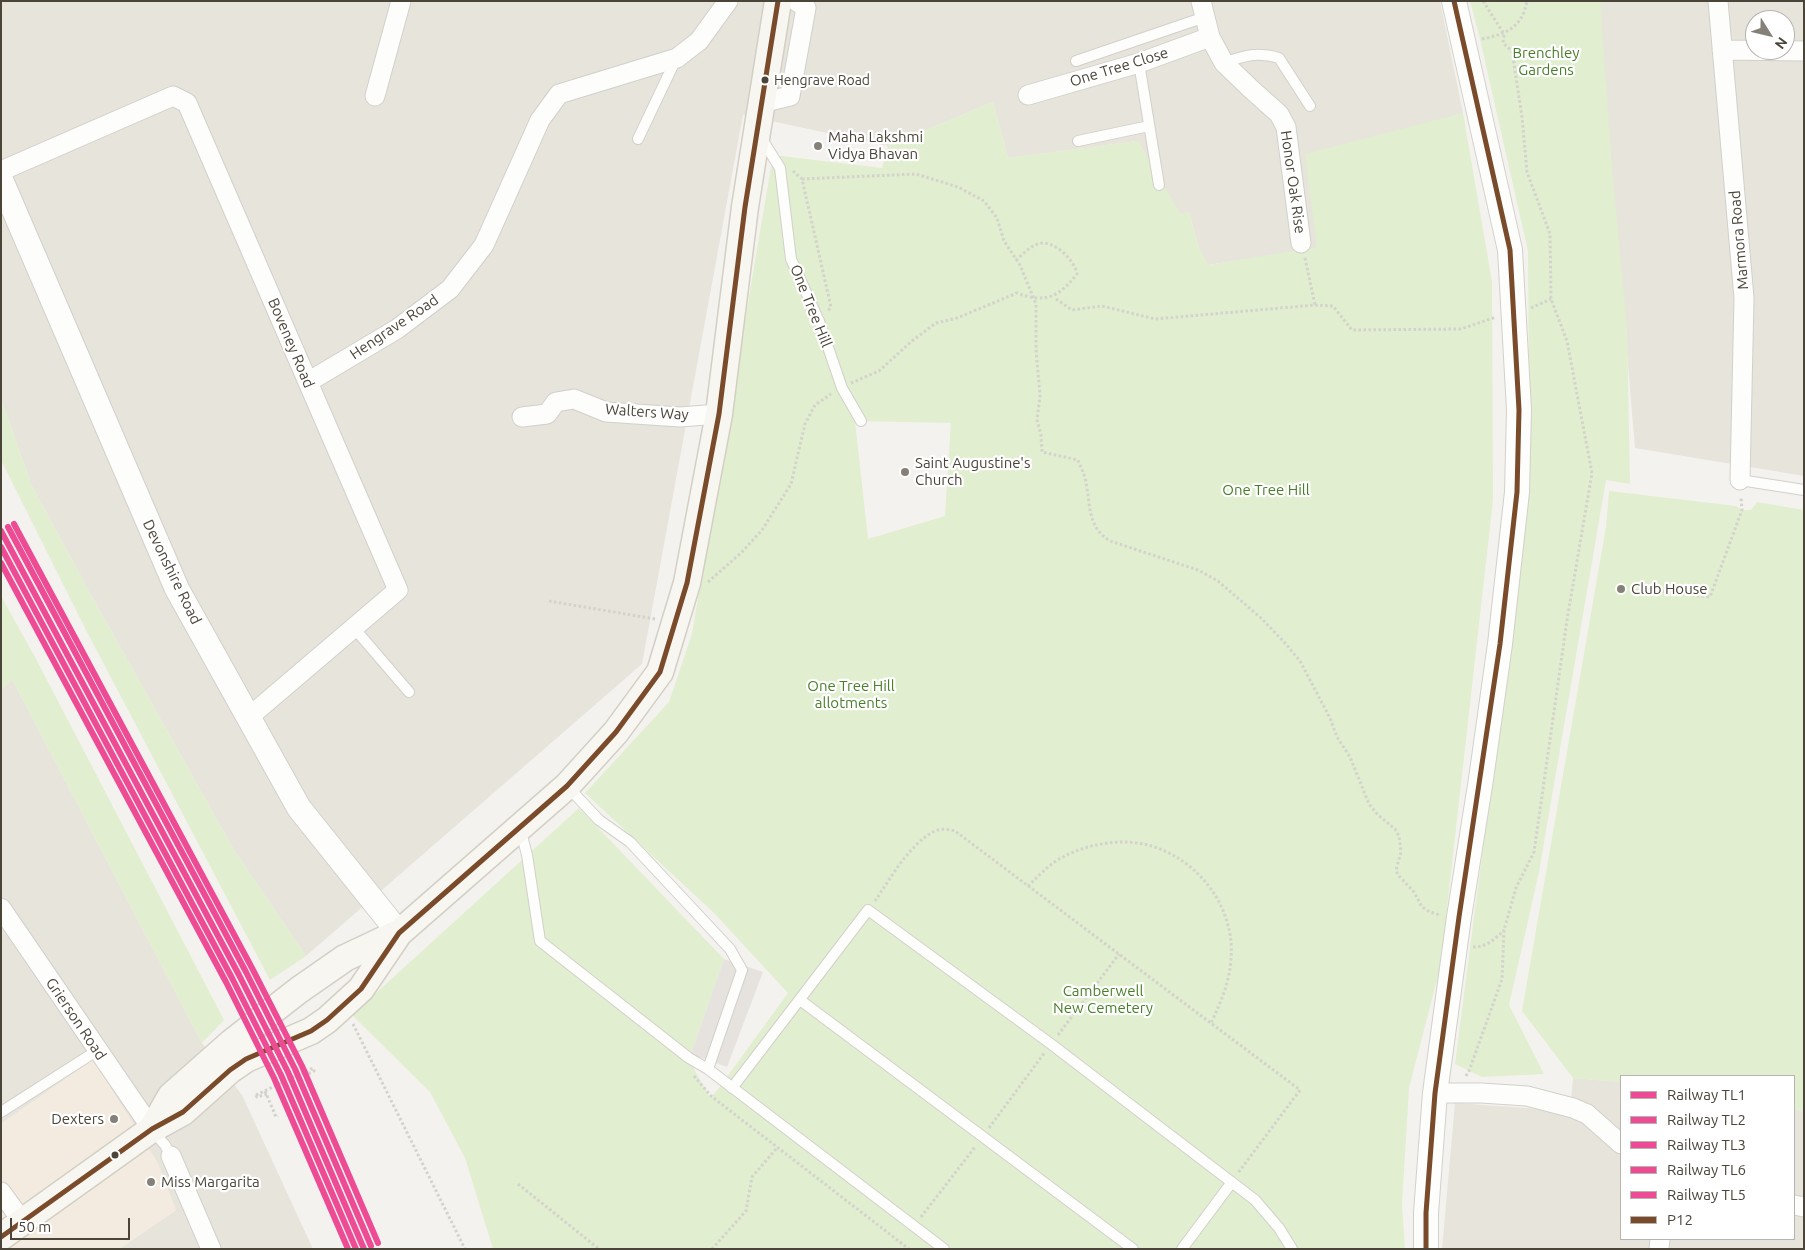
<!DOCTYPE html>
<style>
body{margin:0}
#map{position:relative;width:1805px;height:1250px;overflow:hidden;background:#f4f2ee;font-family:Ubuntu,sans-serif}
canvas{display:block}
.frame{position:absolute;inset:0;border:2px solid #4b4439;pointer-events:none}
.legend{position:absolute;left:1620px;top:1075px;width:175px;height:165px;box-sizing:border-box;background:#fff;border:1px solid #b7b4b0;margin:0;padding:6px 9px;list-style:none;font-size:15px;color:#4b4439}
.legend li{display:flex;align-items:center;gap:10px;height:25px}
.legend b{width:25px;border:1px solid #b7b4b0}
.north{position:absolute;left:1745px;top:10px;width:50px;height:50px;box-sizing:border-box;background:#fff;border:1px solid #b7b4b0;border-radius:50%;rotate:126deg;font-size:14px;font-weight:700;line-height:20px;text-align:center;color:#4b4439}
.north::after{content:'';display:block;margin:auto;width:18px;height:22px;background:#868178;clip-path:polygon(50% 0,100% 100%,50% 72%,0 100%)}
.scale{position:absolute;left:10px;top:1218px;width:120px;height:22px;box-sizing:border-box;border:2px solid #4b4439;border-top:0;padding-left:6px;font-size:15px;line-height:18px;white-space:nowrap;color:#4b4439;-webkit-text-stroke:4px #fff;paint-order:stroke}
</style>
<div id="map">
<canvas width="1805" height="1250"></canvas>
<div class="frame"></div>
<ul class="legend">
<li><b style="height:6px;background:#ee4b95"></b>Railway TL1</li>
<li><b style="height:6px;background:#ee4b95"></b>Railway TL2</li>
<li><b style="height:6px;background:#ee4b95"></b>Railway TL3</li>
<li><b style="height:6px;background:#ee4b95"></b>Railway TL6</li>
<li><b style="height:6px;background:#ee4b95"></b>Railway TL5</li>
<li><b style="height:6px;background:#7a4b2a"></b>P12</li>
</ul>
<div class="north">N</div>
<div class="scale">50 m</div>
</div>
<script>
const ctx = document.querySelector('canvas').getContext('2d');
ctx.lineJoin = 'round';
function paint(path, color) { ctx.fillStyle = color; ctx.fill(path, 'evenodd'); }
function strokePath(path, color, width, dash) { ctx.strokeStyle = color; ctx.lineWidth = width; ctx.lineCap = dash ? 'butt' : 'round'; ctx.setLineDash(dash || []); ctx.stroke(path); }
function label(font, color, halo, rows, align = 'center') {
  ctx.font = font + ' Ubuntu,sans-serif'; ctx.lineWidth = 4.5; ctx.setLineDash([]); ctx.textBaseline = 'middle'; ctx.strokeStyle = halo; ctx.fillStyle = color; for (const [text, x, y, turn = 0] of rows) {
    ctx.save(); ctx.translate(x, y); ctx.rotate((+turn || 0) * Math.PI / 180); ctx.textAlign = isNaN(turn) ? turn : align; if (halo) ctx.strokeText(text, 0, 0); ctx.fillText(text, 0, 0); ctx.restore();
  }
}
const residential = new Path2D(`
 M1,1H1440L1463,113L1443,119L1317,248L1208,265L1199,249L1189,212L1180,215L1138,141L1008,158L993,102L888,146L743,115L642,664L306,956L234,850L90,593L32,486L1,399Z
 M1597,1H1804V476L1635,448ZM1755,20H1785V50H1755Z
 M12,679L202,1043L242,1095L313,1249H119L176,1210L157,1162L93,1060L1,1124V690Z
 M1573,1078L1621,1082V1239H1794V1109L1804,1112V1249H1442L1455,1103L1570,1111Z`);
const commercial = new Path2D(`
 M93,1060L157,1162L176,1210L119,1249H1V1124Z`);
const green = new Path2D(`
 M1470,1H1600L1612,167L1627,328L1630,484L1606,480L1539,872L1509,1005L1544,1074L1482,1077L1455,1064L1514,609L1529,396L1528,251L1480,39Z
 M993,102L1008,158L1138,141L1180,214L1189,212L1199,249L1209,265L1317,247L1305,154L1463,113L1492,282L1493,500L1447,908V941L1409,1088L1402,1204L1405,1249H493L465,1158L430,1092L352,1015L579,808L724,959L689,1060L710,1098L719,1088L788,993L715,914L585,793L669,702L692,634L773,155L882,168L888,146ZM855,421L951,423L945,516L868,539Z
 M1,399L32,486L90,593L234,850L306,956L270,980L87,632L1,460Z
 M1609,491L1736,506L1742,510H1751L1757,502L1804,510V1112L1794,1109V1076H1621V1082L1573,1078L1522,1011L1606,527Z
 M1,596L35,657L224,1020L202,1043L12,679L1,690Z`);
const parking = new Path2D(`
 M724,959L763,972L727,1067L691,1054Z`);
const path = new Path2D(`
 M1482,39C1506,34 1522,28 1527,1
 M793,171L802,179L831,307L828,311
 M802,179L916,174L958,187L984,201L997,218L1004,241L1020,265L1036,304V349L1040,396L1037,420L1041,435L1042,452L1078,460C1081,468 1085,475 1086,483C1091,506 1087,527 1110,541L1198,570L1218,581L1261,618L1284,642L1300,661L1330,718L1337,737L1350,757L1369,804L1378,815L1395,829L1399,836L1401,852L1396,870L1398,875L1414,892L1422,907L1430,912L1440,915
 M1305,258L1315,305
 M1056,299L1072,310L1102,306L1155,319L1315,305L1333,306L1352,330L1461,329L1496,317
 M1531,308L1551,299
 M851,383L879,371L912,341L936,323L957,318L1017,293C1045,304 1059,297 1077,274C1075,261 1057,243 1043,243C1033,243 1023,254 1016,260
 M708,582L741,553L762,530L791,484L805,424L815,405L831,394
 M1642,589L1710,597L1742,510L1741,497
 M549,601L655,619
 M1028,886C1039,876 1050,863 1063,857C1087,844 1121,838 1148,845C1197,858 1235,906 1231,958C1230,981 1221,1002 1211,1023
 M875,901C890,879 909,845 933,832C940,828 948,829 955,831L1300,1090L1238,1173
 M1473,947C1487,947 1495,939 1504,930
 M353,1024L465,1249
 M1058,1035L1119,954
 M278,1066L285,1081
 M305,1072L317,1098L314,1099
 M304,1076L314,1071L313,1068
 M694,1076L711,1096L909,1249
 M1466,1076L1469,1071L1502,979L1504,930L1516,888L1534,852L1567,620L1592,473L1567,341L1551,299L1550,234L1527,172L1522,117L1512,51L1503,43L1504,34L1483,1
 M265,1091L276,1117L278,1116
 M256,1095L313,1068
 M256,1095L257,1097L267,1094
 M989,1128L1045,1052
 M518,1184L599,1249
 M921,1217L975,1147
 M712,1249L746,1211L752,1177L777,1148`);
const service = new Path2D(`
 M1076,61L1205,17
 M1139,63L1159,185
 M1224,63C1245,55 1257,52 1279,58L1310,106
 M760,136L780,168L791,259L819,321L842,388L861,421
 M638,139L676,59
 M1078,141L1149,126
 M1740,480L1804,490
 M354,628L409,692
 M567,786L599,820L630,842L730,949L742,970L708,1069
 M520,828L527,855L540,941L689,1058L708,1069L944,1249
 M800,1000L1133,1249
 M732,1088L868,910L1051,1044L1255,1200L1279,1228L1292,1249
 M1,1112L98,1050
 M152,1130L165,1145L171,1156
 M1182,1249L1232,1182`);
const minor = new Path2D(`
 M1201,1L1210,37L1224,63L1251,89L1279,114L1286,127L1301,243
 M1718,1L1744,298L1740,480
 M1722,50L1804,51
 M1028,95L1139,63L1210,37
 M375,96L401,1
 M761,103L790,96L806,8L796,1
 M1,171L173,96L187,103L398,590L249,717
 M308,382L397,329L450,289L484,245L540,120L559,94L677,58L699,41L728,1
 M522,417L547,414L556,402L574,399L606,412L680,417L719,414
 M1,908L152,1129
 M1435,1093H1481L1527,1096L1573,1108L1587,1114L1621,1144
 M171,1156L211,1249
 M1,1192L23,1222
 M1794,1205L1804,1207
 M1659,1249L1660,1239`);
const tertiary = new Path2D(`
 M1,180L177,589L299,808L399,933
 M1426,1249V1213L1435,1093L1459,917L1481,779L1500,644L1517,492L1519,410L1510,250L1454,1`);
const secondary = new Path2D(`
 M152,1129L171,1096L231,1043L299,990L345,958L398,933
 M1,1237L152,1129L183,1112L230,1070L246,1059L311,1031L327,1020L361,989L399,933L567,786L616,732L660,672L687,583L719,414L745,207L778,1`);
const bus1 = new Path2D(`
 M1,1237L152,1129L183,1112L230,1070L246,1059L311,1031L327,1020L361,989L399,933L567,786L616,732L660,672L687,583L719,414L745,207L778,1
 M1426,1249V1213L1435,1093L1459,917L1500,644L1517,492L1519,410L1510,250L1454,1`);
const rail1 = new Path2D(`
 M1,531L239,975L288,1072L364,1249`);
const rail2 = new Path2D(`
 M1,547L232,978L281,1075L356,1249`);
const rail3 = new Path2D(`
 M8,527L246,972L295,1069L371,1246`);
const rail4 = new Path2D(`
 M1,563L226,982L274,1078L348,1249`);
const rail5 = new Path2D(`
 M14,524L252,968L302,1066L378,1243`);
const markers = [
 [765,80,4.5,"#4b4439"],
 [818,146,5,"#868178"],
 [905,472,5,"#868178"],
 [1621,589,5,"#868178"],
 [114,1119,5,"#868178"],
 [115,1155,4.5,"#4b4439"],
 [151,1182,5,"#868178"]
];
const busNames = [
 ["Hengrave Road",774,80]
];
const parkNames = [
 ["Brenchley",1546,53],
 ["Gardens",1546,70],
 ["One Tree Hill",1266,490],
 ["One Tree Hill",851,686],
 ["allotments",851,703],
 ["Camberwell",1103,991],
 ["New Cemetery",1103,1008]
];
const streetNames = [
 ["One Tree Close",1119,67,-17],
 ["Honor Oak Rise",1293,182,82],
 ["Marmora Road",1739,240,-95],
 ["One Tree Hill",811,306,68],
 ["Hengrave Road",394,327,-34],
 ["Boveney Road",291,343,67],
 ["Walters Way",647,412,4],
 ["Devonshire Road",172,572,64],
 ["Grierson Road",76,1019,56]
];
const poiNames = [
 ["Maha Lakshmi",828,137],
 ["Vidya Bhavan",828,154],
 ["Saint Augustine's",915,463],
 ["Church",915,480],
 ["Club House",1631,589],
 ["Dexters",104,1119,"right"],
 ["Miss Margarita",161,1182]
];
paint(residential, '#e7e4dc');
paint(commercial, '#f3ebdf');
paint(green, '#e1eecf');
paint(parking, '#e6e3df');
strokePath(service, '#d2d0cb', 12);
strokePath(minor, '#d2d0cb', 21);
strokePath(tertiary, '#d2d0cb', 26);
strokePath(secondary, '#d3cfc5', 29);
strokePath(path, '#d3d2cc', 3, [2.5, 2.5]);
strokePath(service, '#fdfdfc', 10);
strokePath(minor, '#fdfdfc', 19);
strokePath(tertiary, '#fdfdfc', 24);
strokePath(secondary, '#f7f6f1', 26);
strokePath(bus1, '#7a4b2a', 5);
strokePath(rail1, '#ee4b95', 6);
strokePath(rail2, '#ee4b95', 6);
strokePath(rail3, '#ee4b95', 6);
strokePath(rail4, '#ee4b95', 6);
strokePath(rail5, '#ee4b95', 6);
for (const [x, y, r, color] of markers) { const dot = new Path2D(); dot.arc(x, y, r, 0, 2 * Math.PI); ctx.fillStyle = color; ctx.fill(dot); strokePath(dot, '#fff', 2); }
label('14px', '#4b4439', '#fff', busNames, 'left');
label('15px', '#4a7f2a', '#fff', parkNames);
label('15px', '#4b4439', '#fff', streetNames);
label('15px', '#4b4439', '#fff', poiNames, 'left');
</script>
